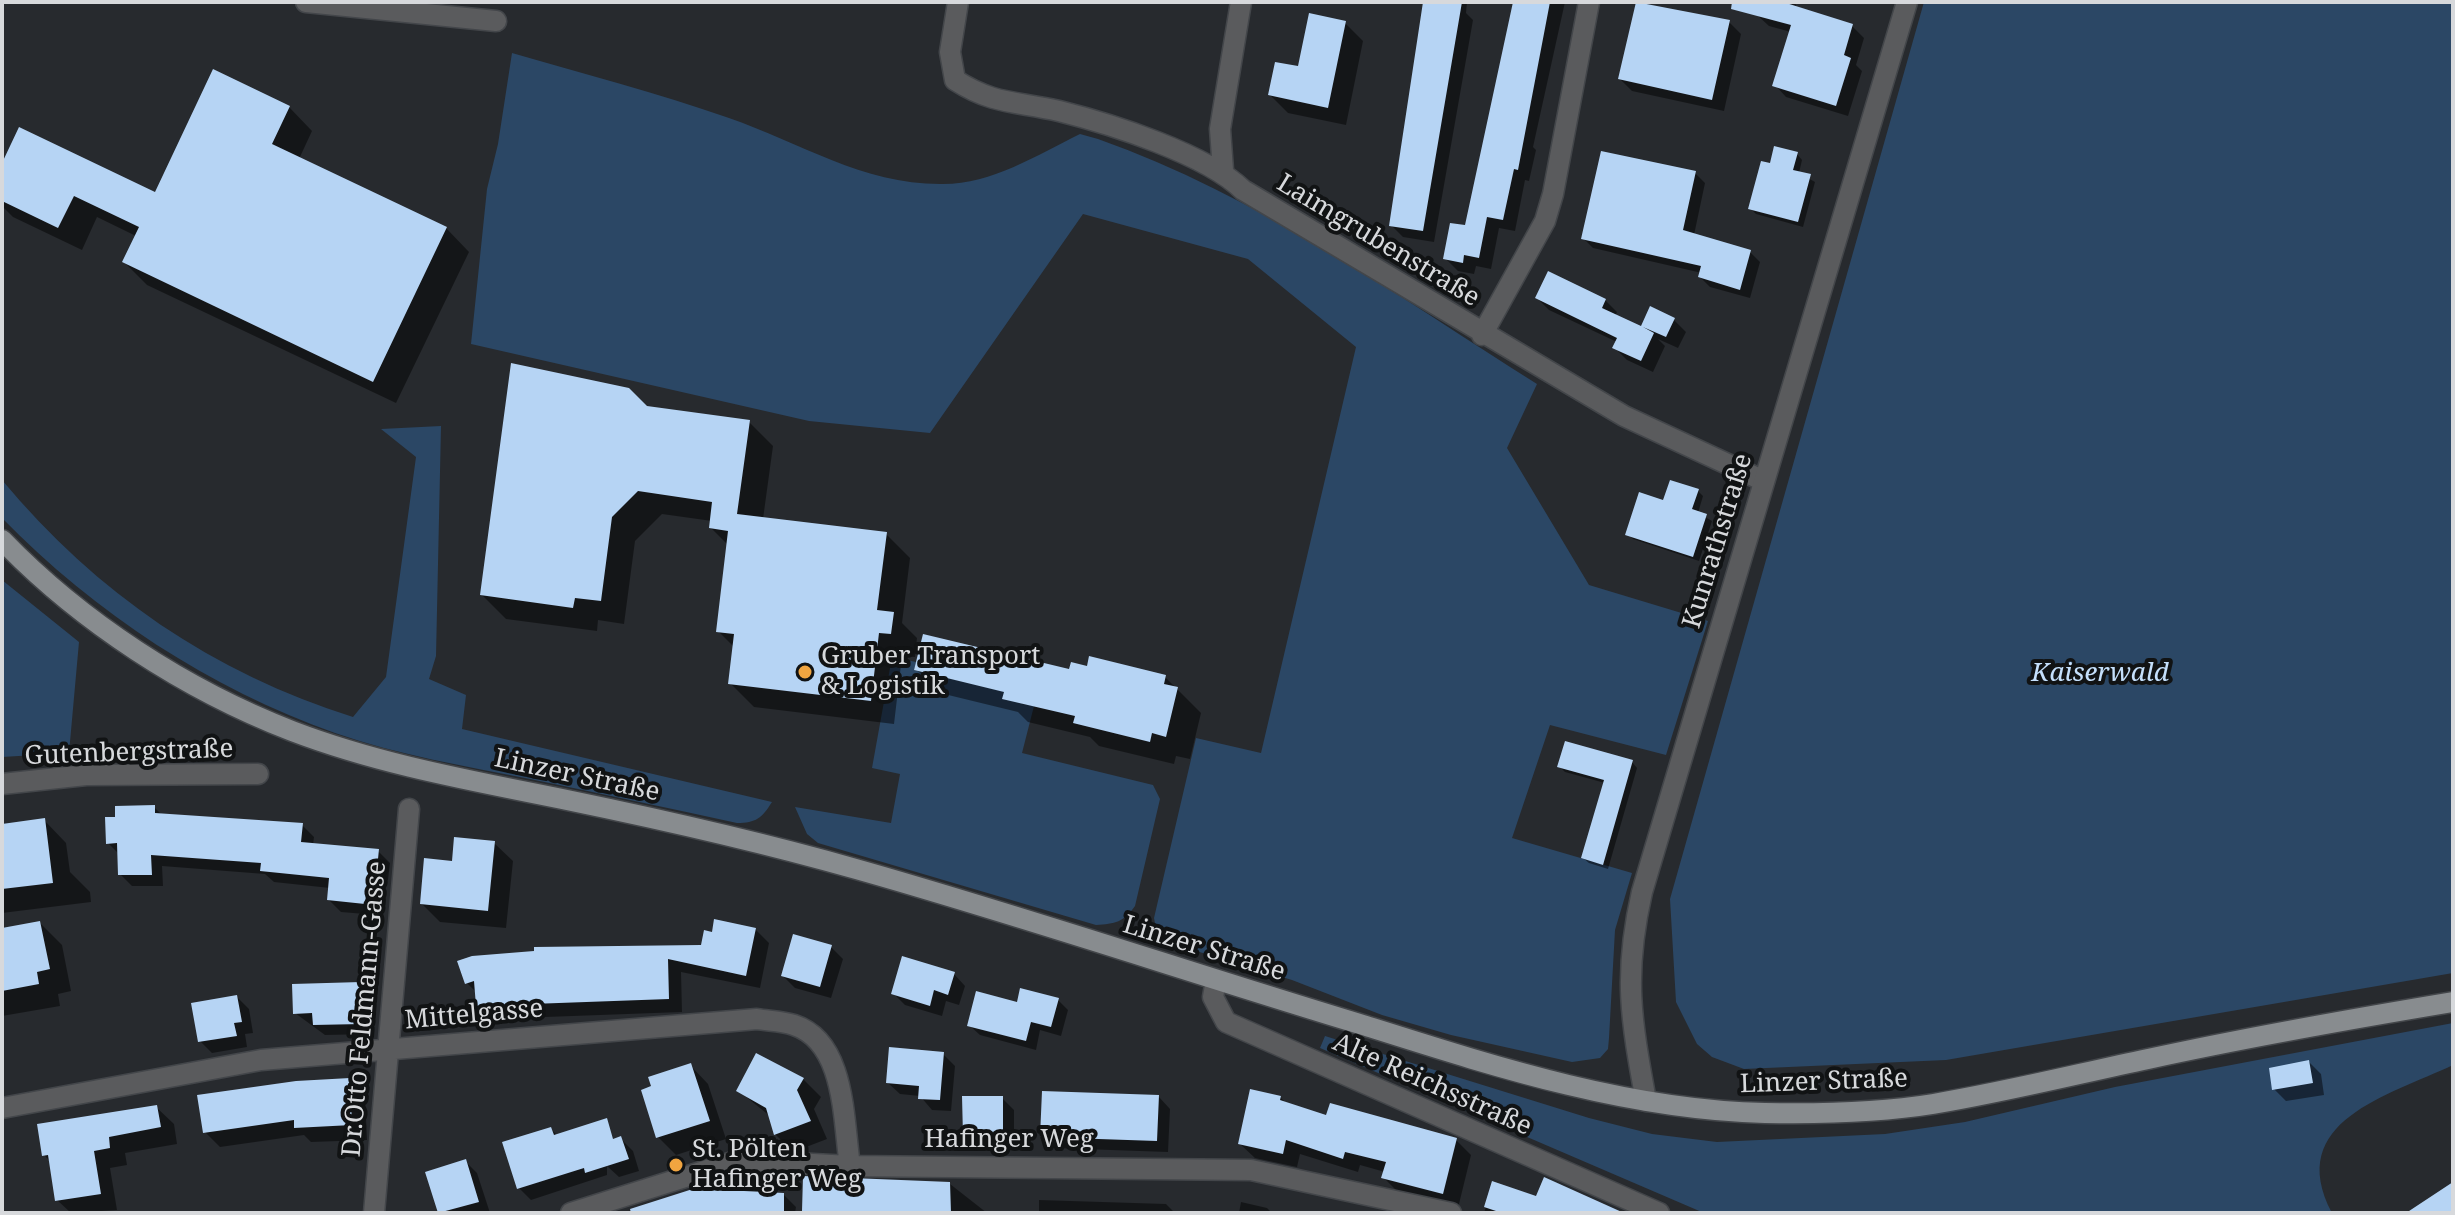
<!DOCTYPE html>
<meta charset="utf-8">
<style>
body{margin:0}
#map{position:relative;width:2455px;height:1215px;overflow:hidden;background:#272a2e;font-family:"Noto Serif",serif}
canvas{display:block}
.frame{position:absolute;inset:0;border:4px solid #d7d9dc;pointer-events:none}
</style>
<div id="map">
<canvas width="2455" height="1215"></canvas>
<div class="frame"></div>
</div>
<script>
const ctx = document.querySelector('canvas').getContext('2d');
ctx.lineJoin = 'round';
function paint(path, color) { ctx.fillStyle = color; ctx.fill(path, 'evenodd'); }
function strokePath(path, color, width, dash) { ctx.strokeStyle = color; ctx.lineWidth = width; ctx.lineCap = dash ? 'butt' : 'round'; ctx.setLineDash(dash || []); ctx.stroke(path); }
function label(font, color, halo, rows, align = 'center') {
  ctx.font = font + ' "Noto Serif",serif'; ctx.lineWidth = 8; ctx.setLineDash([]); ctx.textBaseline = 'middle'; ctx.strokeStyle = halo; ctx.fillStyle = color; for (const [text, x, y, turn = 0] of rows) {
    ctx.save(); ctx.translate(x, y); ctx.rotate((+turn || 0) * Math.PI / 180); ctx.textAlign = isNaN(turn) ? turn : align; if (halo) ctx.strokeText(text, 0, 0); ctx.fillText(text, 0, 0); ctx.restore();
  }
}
const green = new Path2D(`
 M1924,2H2453V973L1946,1060L1744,1069L1712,1057L1697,1044L1676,1002L1670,899Z
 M512,53C584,74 658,93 729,118C801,143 864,185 943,184C992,184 1037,155 1080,134L1098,139C1257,195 1396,295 1537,384L1507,448L1589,585L1708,621L1666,755L1550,725L1512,838L1632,873L1615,930L1609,1038L1608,1049L1600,1058L1572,1062L1451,1035L1382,1015L1292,980L1173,944C1161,937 1156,932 1154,918L1196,738L1261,753L1356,347L1248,259L1083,214L930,433L809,421L471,344L487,189L498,144Z
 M441,426L436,656L429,679L466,695L462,729L772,802C762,818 756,823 737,823C668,808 599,793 530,779C465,766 398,755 335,733C209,688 96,614 2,518V480C96,593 213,673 353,717L386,677L416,457L381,429Z
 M2,580L79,642L69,753L2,757Z
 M892,657L916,662L914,670L1023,696L1022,704L1034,706L1022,753L1153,785L1160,799L1135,906C1124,922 1115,924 1096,925L818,843L807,834L795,807L891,823L900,774L872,768Z
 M2453,1023V1065C2388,1096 2284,1121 2332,1213H1704L1320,1048L1325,1036L1589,1118L1652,1134L1717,1142L1885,1134L1965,1122L2115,1087Z`);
const shadow = new Path2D(`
 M1425,2H1467L1466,13L1473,20L1434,242L1403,237L1391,225Z
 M1514,2H1565L1533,147L1536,150L1529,181L1525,180L1515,231L1499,228L1491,269L1476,266L1474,274L1458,271L1446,259L1467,228Z
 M1760,2H1795L1797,9L1852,26L1864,38L1856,65L1862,71L1848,116L1786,97L1775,85L1791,32L1769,26L1757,15Z
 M1729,22L1741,34L1724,111L1632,91L1620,79Z
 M1345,23L1363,41L1346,125L1288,113L1270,95Z
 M289,107L312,131L299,159L446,228L469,252L396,403L147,285L124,262L136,236L97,217L82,250L13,217L2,206V167L156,195Z
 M1797,154L1802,160L1799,173L1815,182L1803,227L1756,214L1750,208L1771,165Z
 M1695,173L1705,183L1694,235L1750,252L1760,262L1750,298L1710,287L1700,277L1702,273L1593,248L1583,238Z
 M1537,298L1605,300L1617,312L1615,317L1642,329L1651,309L1674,320L1686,332L1678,348L1658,339L1665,346L1653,372L1627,360L1615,348L1617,342L1549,310Z
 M646,408L749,422L773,446L763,519L886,534L910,558L902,623L917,638L915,657L902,656L894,724L754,707L730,683L734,647L718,631L728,545L711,528L712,521L662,514L635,541L624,624L598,620L597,631L506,619L482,595Z
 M1698,491L1703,496L1698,513L1712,521L1699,561L1633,539L1628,534L1665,502Z
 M916,669L1165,677L1201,713L1190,759L1176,756L1174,764L1099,746L1090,737L1028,722L1018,712L940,693Z
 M1632,762L1637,768L1608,869L1589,863L1583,858L1605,783L1565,772L1559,766Z
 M154,807L162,815L302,825L314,837L313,845L378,851L390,863L388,880L380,879L377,915L341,912L329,900L330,888L274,882L265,874L162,866L163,886H132L120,874L119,854L108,843L117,819Z
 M44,820L66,843L70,872L90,892L91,902L2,913V826Z
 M494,843L513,861L506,928L440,922L422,904L453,863Z
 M40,923L62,945L71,991L58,994L60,1006L2,1016V930Z
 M755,929L769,943L760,988L681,972L682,1012L491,1019L478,1006L477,993L467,983L536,953L703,947Z
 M831,947L843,959L831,998L795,988L783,976Z
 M954,974L965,986L959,1005L946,1001L942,1016L905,1005L893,993Z
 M360,984L370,995L372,1034L325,1035L295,1013Z
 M237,997L249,1009L253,1033L245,1034L247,1047L212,1053L200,1041Z
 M1058,1000L1068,1010L1061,1036L1040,1030L1036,1050L980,1035L970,1026L1018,1004Z
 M943,1054L955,1066L951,1111L932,1110L920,1096L900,1094L888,1083Z
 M2309,1062L2321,1074L2324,1095L2286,1101L2274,1089Z
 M690,1065L708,1084L726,1139L676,1155L658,1137Z
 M803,1079L821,1097L814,1109L827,1139L793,1152L775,1134L771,1117L739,1091Z
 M350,1080L365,1095L367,1140L311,1142L304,1135L220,1147L205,1132Z
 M1159,1097L1170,1109L1168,1152L1054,1148L1042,1136Z
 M1280,1097L1287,1104L1327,1117L1456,1140L1471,1155L1458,1208L1398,1192L1384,1178L1385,1172L1360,1165L1358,1172L1300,1154L1297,1167L1255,1158L1240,1144Z
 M1002,1098L1014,1110V1147H976L965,1135Z
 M156,1107L174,1124L177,1144L125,1153L127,1165L110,1168L117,1210L71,1213L57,1200L51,1162L44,1155Z
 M551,1129L558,1136L606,1143L621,1139L633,1151L639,1171L619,1177L607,1166V1175L531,1200L519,1188Z
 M465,1161L477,1173L490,1213H440L427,1173Z
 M720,1182L731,1193L784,1195L796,1207L795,1213H623Z
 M950,1184L987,1213L804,1210Z
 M1493,1184L1527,1195L1604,1213H1484Z
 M1039,1200L1166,1204L1175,1213H1039Z
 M1241,1202L1267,1208L1272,1213H1239Z`);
const building = new Path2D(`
 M1423,2H1462L1423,231L1389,226Z
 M1513,2H1550L1518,170L1514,169L1503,220L1487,217L1479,258L1464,255L1463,263L1443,259L1450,223L1465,225Z
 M1636,2L1730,20L1712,100L1618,79Z
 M1732,2H1783L1853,24L1844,55L1851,58L1836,106L1772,86L1791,25L1731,9Z
 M1309,13L1346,21L1328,108L1268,95L1275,62L1298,66Z
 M213,69L290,106L272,144L447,227L373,382L122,262L139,227L74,196L58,228L2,201V163L19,127L155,192Z
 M1774,146L1798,152L1793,170L1811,174L1798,222L1748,209L1761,161L1770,163Z
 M1601,151L1696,171L1683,230L1751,250L1740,290L1698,277L1701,266L1581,239Z
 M1548,271L1606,299L1602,308L1641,326L1650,306L1675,318L1666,337L1643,327L1654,333L1641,361L1612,348L1617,338L1535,298Z
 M511,363L629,388L647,406L750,420L737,514L887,532L877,610L894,612L891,634L879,633L871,701L728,684L734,634L716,632L728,531L709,528L712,502L638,491L612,517L601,601L575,598L573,608L480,595Z
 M1670,480L1699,489L1692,509L1707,514L1693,557L1625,535L1639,492L1663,500Z
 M923,634L1069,669L1071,662L1087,666L1089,656L1166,675L1164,684L1178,687L1166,737L1152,733L1150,742L1073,723L1075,716L1002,699L1004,692L914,670Z
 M1565,741L1633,760L1603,865L1581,858L1604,780L1557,767Z
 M155,805V813L303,823L301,842L379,849L377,869L369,868L365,904L327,900L329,878L260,871L261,863L151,855L152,875H118L117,843L106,844L105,817H115V806Z
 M45,818L53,883L2,889V824Z
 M454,837L495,841L488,911L420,904L424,858L452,861Z
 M714,919L756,928L746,976L668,959L669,999L476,1006L474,981L465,984L457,961L472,956L534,951V947L701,945L704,930L712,932Z
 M40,921L50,969L37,972L39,984L2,991V928Z
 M793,934L832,945L820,987L781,976Z
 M902,956L955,972L948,995L934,990L930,1006L891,994Z
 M361,982L362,1024L313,1025L312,1013L293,1014L292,984Z
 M1020,988L1059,998L1051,1027L1031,1022L1026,1041L967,1026L976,991L1017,1002Z
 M237,995L242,1022L234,1023L237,1036L198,1042L191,1003Z
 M889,1047L944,1052L940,1100L918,1099L919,1086L886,1083Z
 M756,1053L804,1078L797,1090L811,1121L774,1135L766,1108L736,1091Z
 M2309,1060L2313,1083L2272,1090L2269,1068Z
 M691,1063L710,1121L656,1138L641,1090L651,1086L648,1077Z
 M350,1078L352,1125L294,1128V1120L203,1133L197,1095L296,1081Z
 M1250,1089L1281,1096L1280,1100L1326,1115L1330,1103L1457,1138L1443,1194L1381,1178L1386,1162L1345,1152L1343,1159L1286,1140L1283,1154L1238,1144Z
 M1042,1091L1159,1095L1157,1141L1040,1137Z
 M962,1096H1003V1136H963Z
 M157,1105L161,1127L109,1137L110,1148L94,1151L101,1194L55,1201L48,1155L42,1156L37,1124Z
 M607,1118L613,1139L621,1136L629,1159L585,1173L584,1168L517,1189L502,1142L551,1127L554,1135Z
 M466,1159L479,1202L438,1213L425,1172Z
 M803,1176L950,1182L951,1213L802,1211Z
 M1544,1177L1624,1213H1502L1484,1207L1492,1181L1536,1196Z
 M721,1180L724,1190L784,1193V1213H631L630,1209Z
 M2453,1182V1213H2406Z`);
const minor = new Path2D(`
 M306,2L496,21
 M958,2L950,52L955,80C994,105 1016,101 1059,111C1111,124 1206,154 1243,190L1624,416L1764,481
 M1223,170L1220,129L1241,2
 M1482,335L1545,221L1553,194L1589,2
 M2,784L86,775L258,774
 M2,1108L261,1060L757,1019C769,1021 782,1021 794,1025C846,1042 843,1120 850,1166
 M374,1213L409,809
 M571,1213L739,1160L850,1166L1251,1170L1451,1213`);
const tertiary = new Path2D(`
 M1216,980L1213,997L1226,1022L1659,1213
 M1646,1101C1631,1019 1623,975 1642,892L1907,2`);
const primary = new Path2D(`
 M2,540C81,622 186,690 292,731C381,765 474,781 567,800C664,820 761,842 856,869C1026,917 1194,974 1363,1025C1493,1066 1628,1110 1765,1113C1821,1114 1878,1113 1933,1104C2005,1092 2077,1074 2148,1059C2249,1037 2351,1019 2453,1002`);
const markers = [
 [805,672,8,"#f1a540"],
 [676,1165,8,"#f1a540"]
];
const streetNames = [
 ["Laimgrubenstraße",1378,241,31],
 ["Kunrathstraße",1718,541,-73],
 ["Gutenbergstraße",129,753,-2],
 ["Linzer Straße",577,776,12],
 ["Linzer Straße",1204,949,17],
 ["Dr.Otto Feldmann-Gasse",365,1009,-85],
 ["Mittelgasse",474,1015,-5],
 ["Linzer Straße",1824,1082,-2],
 ["Alte Reichsstraße",1432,1085,24],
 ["Hafinger Weg",1009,1140]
];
const poiNames = [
 ["Gruber Transport",821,657],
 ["& Logistik",821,687],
 ["St. Pölten",692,1150],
 ["Hafinger Weg",692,1180]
];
const parkNames = [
 ["Kaiserwald",2100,674]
];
paint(green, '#2b4765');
paint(shadow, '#0007');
paint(building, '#b6d4f4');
strokePath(minor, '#43464a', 23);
strokePath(tertiary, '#43464a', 23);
strokePath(primary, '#43464a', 23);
strokePath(minor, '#5a5b5d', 20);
strokePath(tertiary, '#5a5b5d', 20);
strokePath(primary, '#888c8f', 20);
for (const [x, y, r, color] of markers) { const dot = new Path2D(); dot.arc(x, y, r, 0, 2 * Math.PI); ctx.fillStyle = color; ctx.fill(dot); strokePath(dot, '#111314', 3); }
label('26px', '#d7d9dc', '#111314', streetNames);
label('26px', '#d7d9dc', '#111314', poiNames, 'left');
label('italic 26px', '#c5e0fc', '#111314', parkNames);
</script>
